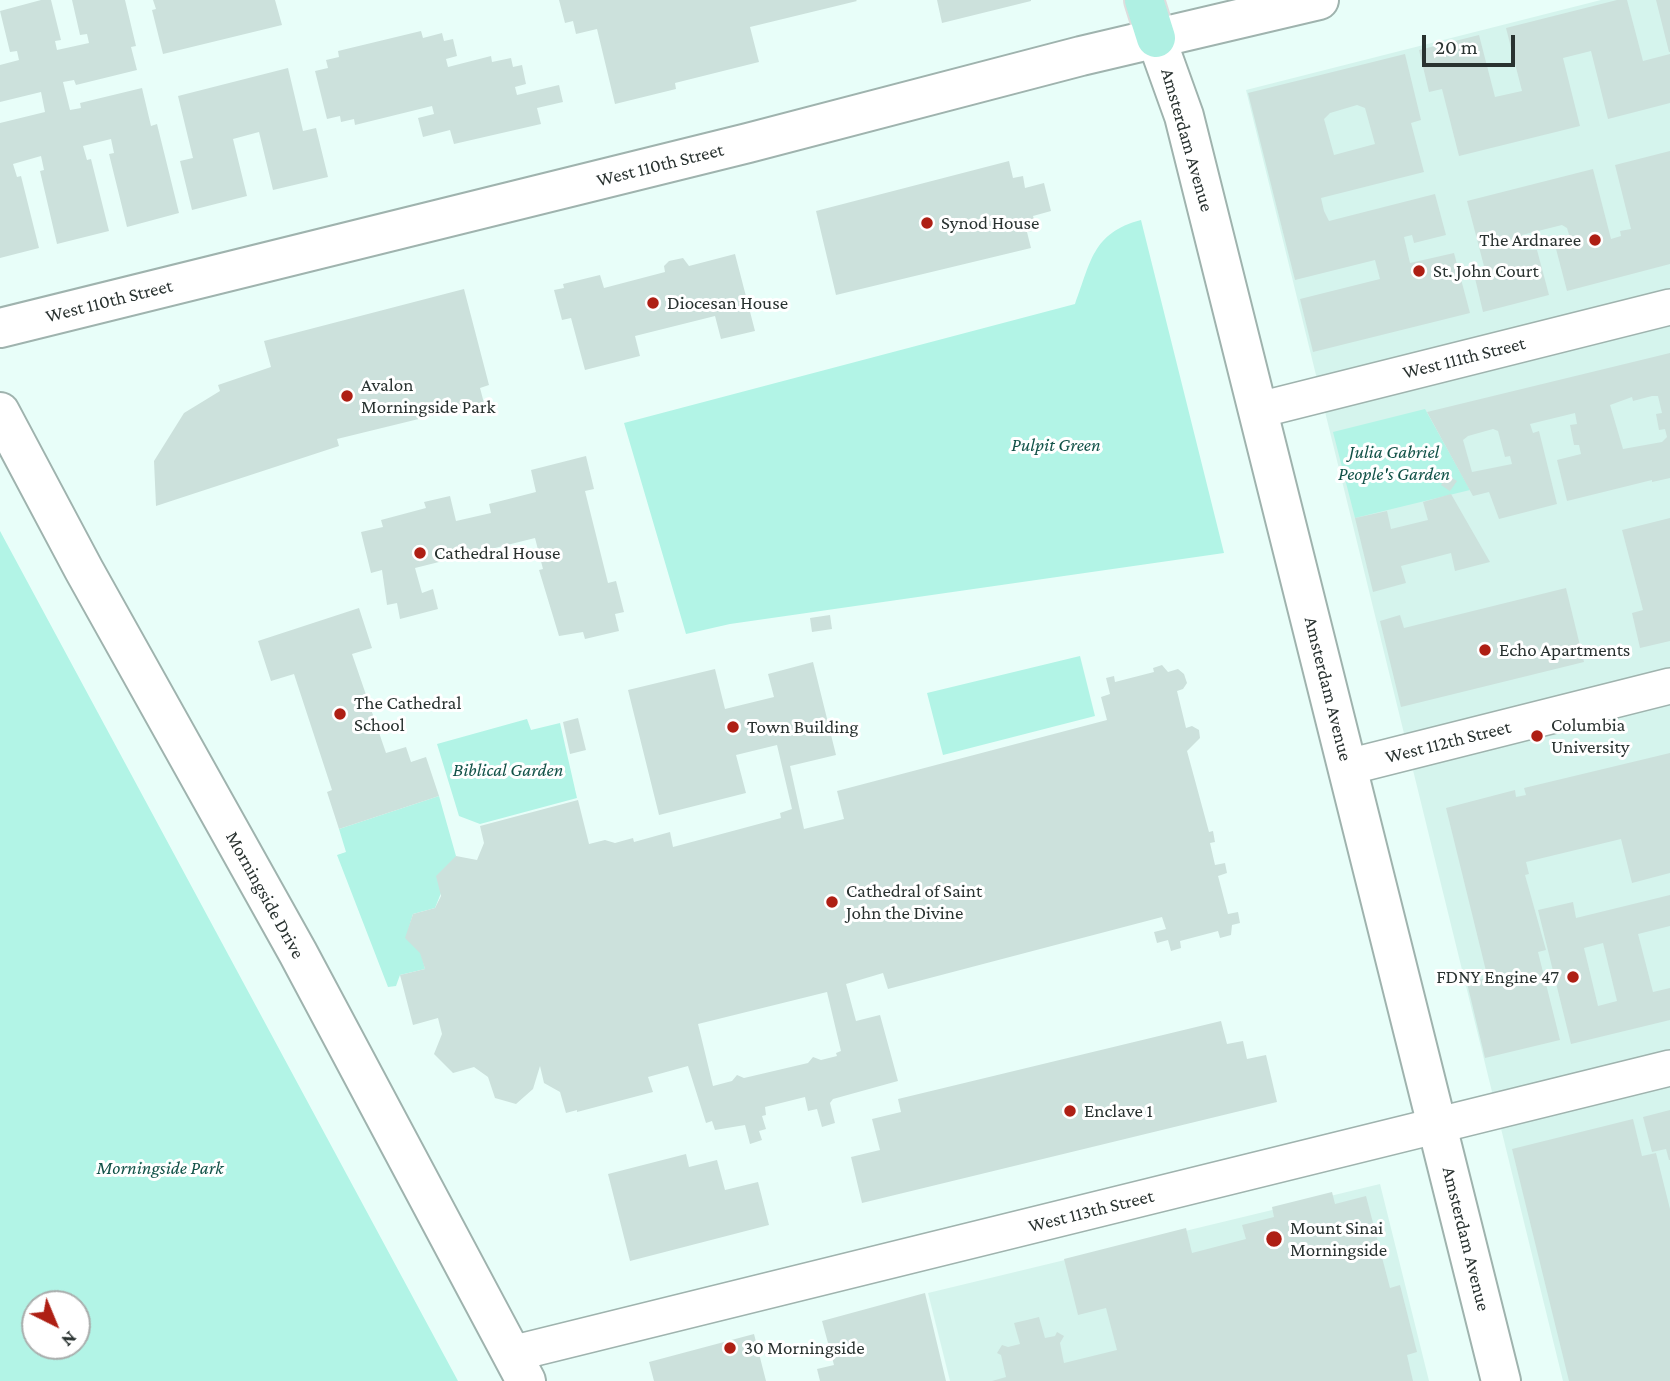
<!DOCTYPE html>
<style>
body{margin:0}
#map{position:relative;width:1670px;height:1381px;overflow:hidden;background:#e8fef9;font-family:"Crimson Pro",serif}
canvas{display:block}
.north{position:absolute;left:21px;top:1290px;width:70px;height:70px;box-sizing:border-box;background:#fff;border:2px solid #a9adac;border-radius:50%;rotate:137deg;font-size:19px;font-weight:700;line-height:28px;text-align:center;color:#293230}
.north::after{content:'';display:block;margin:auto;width:24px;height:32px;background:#ae1f14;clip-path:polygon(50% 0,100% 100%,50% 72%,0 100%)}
.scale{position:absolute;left:1422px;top:35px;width:93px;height:32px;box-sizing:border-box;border:4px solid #293230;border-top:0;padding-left:9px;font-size:21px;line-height:24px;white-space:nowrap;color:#293230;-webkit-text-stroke:5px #fff;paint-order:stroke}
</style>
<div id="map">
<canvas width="1670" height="1381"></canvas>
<div class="north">N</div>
<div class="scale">20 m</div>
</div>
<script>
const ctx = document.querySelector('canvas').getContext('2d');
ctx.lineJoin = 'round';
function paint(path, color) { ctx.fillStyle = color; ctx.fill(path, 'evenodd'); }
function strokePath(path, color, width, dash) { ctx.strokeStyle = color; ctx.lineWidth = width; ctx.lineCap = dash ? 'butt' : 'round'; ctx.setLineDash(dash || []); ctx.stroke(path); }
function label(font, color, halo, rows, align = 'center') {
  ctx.font = font + ' "Crimson Pro",serif'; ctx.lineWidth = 6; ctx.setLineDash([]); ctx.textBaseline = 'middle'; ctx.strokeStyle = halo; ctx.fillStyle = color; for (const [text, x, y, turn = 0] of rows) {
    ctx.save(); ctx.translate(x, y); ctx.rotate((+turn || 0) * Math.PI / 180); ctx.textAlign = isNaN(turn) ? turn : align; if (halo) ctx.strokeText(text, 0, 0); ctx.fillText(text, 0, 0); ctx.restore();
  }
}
const built = new Path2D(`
 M1601,0H1670V1381H1563L1246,90Z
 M1380,1184L1429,1381H950L928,1293Z`);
const green = new Path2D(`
 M1141,220L1224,553L730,624L686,634L624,423L1075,304C1091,262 1092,233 1141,220Z
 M1425,409L1470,490L1355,518L1333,432Z
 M0,531L458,1381H0ZM35,1304H77V1346H35Z
 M1080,656L1095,716L943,755L927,693Z
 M527,719L531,730L560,723L577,798L480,824L459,816L437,744Z
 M439,796L456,856L435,908L413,914L406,938L421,953L425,969L400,975L396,986L388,987L337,855L346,852L339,829Z`);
const building = new Path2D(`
 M41,0H51L61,40L55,41L57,50L89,43L87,34L80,35L72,0H125L136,46L131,47L137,70L76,85L74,80L63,82L70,110L81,108L80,103L142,88L151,126L157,124L179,213L127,227L109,154L114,153L111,139L83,146L87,160L91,159L109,231L57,244L40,171L44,170L41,156L13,164L17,177L21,176L39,248L0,258V123L45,112L41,92L0,102V65L19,60L17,51L10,52L0,11Z
 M153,0H275L282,25L163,54L152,10L156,9Z
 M559,0H856L857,1L750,27L759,62L675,83L676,89L615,104L597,29L576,34L573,21L565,23Z
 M937,0H1031V1L942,23Z
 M1617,0H1627L1643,61L1670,54V103L1608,119L1591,51L1563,58L1580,126L1459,156L1442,89L1429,92L1419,50L1479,35L1495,97L1522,91L1506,28Z
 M1656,0H1670V52H1669Z
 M421,31L423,38L442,33L444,41L453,39L457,56L446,59L448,67L491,56L492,62L511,58L513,67L522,65L526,84L515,87L517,95L559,85L563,102L537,108L541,124L454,144L450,130L423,137L418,118L434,114L432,106L355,125L354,119L341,122L340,116L327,119L315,71L328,68L326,60L339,57L338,51Z
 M1405,54L1421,120L1411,123L1424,172L1321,198L1324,211L1329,221L1435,194L1446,235L1414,243L1412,235L1404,237L1410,263L1454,253L1470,313L1313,352L1300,299L1380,279L1375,260L1295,280L1248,93ZM1357,105L1365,108L1375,144L1334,155L1324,119L1330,113Z
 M288,68L303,131L316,128L328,177L273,190L259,132L233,139L247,196L192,210L180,161L193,158L178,96Z
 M1670,151V264L1567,291L1555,245L1570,238L1567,228L1562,225L1522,235L1519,241L1521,250H1537L1549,295L1483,312L1474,274L1485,270L1467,201L1593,169L1611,239L1621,236L1620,231L1631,229L1615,165Z
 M1009,161L1013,178L1023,176L1025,188L1044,183L1051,211L1033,216L1037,230L1027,232L1031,248L836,295L816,211Z
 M735,254L755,331L721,339L715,316L635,336L640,356L585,370L571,318L562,320L554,290L564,288L563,284L600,275L604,288L665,272L664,266L669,261L683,258L689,266Z
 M464,289L489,385L480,388L484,403L337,439L339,446L156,506L154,461L184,413L220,391L218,385L271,367L264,341Z
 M1670,353V478L1652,482V480L1567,501L1557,460L1581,454L1579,445H1574L1570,425L1577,424L1575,413L1530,424L1533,433L1539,431L1557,504L1499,519L1489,492L1473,496L1427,412ZM1652,396H1658L1662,413L1656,414L1659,430L1665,429L1667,437L1662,442L1623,449L1610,405L1632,397L1633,401ZM1493,429L1498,431L1505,457L1510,456L1512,464L1472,472L1463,440L1468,436Z
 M586,456L594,489L585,491L608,583L616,581L624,612L615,614L619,631L585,639L583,632L559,636L539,570L543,569L535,538L415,568L422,593L433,589L438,609L400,619L397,603L387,605L382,570L371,573L361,532L383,527L381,520L426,508L424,502L450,496L456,521L491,513L489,504L536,492L531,470Z
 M1447,475L1457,481L1450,491L1441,485Z
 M1451,494L1490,562L1455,571L1451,553L1401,566L1406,583L1373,592L1355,518L1387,511L1391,529L1428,520L1423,502Z
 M1670,518V641L1640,648L1632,613L1643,610L1622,530Z
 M1566,588L1584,662L1401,707L1380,621L1400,615L1404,628Z
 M359,608L372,648L352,654L386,753L406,747L411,762L426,757L439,796L339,829L327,792L332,790L294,674L271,681L258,641Z
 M830,615L832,629L812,632L810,618Z
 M813,662L836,755L790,766L804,829L844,819L837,791L1107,720L1101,697L1110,694L1106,678L1114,676L1115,682L1154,672L1153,668L1162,665L1168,672L1178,669L1184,674L1187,683L1183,689L1177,691L1186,728L1192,726L1199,730L1200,738L1187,751L1209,832L1213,831L1215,842L1210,843L1215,865L1225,863L1227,873L1218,876L1228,914L1238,912L1240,923L1232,925L1231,935L1220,938L1218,931L1180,941L1181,948L1171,951L1168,940L1157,943L1154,932L1166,929L1162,917L888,989L883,973L846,984L856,1021L880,1015L898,1081L833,1099L830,1103L835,1123L822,1127L817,1109L808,1111L805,1097L765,1107L766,1115L762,1116L766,1129L759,1131L762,1140L750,1144L745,1125L715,1130L712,1121L706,1123L688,1066L648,1077L653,1092L577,1112V1110L566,1113L560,1092L544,1083L540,1066L533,1089L516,1104L495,1098L488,1077L474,1067L453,1073L434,1054L442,1034L438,1018L413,1025L400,975L425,969L420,953L405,938L413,914L435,908L441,896L436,876L456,856L477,860L484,843L480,826L578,800L589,844L605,840L615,843L633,838L634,842L670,832L673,847L781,818L780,813L792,809L777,745L736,755L746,793L659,815L628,690L715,669L725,709L774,697L768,674ZM827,992L841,1051L836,1053L837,1056L821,1060L813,1057L808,1063L744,1078L737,1075L732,1081L713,1086L698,1024Z
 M578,718L586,750L570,754L563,722Z
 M1670,753V873L1632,883L1621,839L1526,862L1529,874L1525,875L1546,950L1538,952L1560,1040L1485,1058L1467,983L1505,973L1487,975L1446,808L1515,790L1516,797L1526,795L1524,788Z
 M1670,895V926L1638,934L1653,992L1670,988V1020L1571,1044L1538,910L1573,902L1576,918ZM1603,943L1617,1001L1598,1006L1584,948Z
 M1221,1021L1227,1044L1243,1041L1247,1059L1266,1055L1277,1102L862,1203L851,1157L880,1150L872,1119L901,1112L898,1099Z
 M1670,1110V1160H1669L1666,1149L1652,1152L1643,1117Z
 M1633,1119L1642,1156L1656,1153L1670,1209V1381H1569L1512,1149Z
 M686,1154L689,1167L717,1160L725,1190L758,1182L769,1225L630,1261L608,1174Z
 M1332,1192L1335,1204L1366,1196L1390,1288L1400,1285L1417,1352L1407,1355L1413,1381H992L1006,1377L1001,1355L997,1353L1002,1345L1008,1347L1020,1344L1014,1323L1027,1320L1039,1317L1045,1338L1055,1336L1057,1332L1064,1336L1060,1343L1064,1363L1117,1350L1106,1308L1078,1315L1064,1259L1186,1228L1192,1253L1246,1239L1242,1225L1274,1217L1272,1207Z
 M925,1293L946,1381H820L817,1369L834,1365L822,1321Z
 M754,1334L766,1381H654L649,1362Z`);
const street = new Path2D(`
 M1259,410L1670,307
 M1348,767L1670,686
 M511,1354L1670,1068`);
const secondary = new Path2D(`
 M1156,38L1184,116L1501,1381
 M0,328L748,143L1081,56L1319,0
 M0,412L84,570L298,953L526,1381`);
const primary = new Path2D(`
 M1144,0L1156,38`);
const markers = [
 [927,223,7,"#ae1f14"],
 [1595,240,7,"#ae1f14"],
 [1419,271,7,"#ae1f14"],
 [653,303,7,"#ae1f14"],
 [347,396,7,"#ae1f14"],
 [420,553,7,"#ae1f14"],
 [1485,650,7,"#ae1f14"],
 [340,714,7,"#ae1f14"],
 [733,727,7,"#ae1f14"],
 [1537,736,7,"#ae1f14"],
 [832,902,7,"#ae1f14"],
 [1573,977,7,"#ae1f14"],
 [1070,1111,7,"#ae1f14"],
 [1274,1239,9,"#ae1f14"],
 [730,1348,7,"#ae1f14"]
];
const streetNames = [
 ["Amsterdam Avenue",1187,140,74],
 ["West 110th Street",660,165,-14],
 ["West 110th Street",109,301,-14],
 ["West 111th Street",1464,358,-14],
 ["Amsterdam Avenue",1328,689,76],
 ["West 112th Street",1448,742,-14],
 ["Morningside Drive",265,895,61],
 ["West 113th Street",1091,1211,-14],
 ["Amsterdam Avenue",1466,1239,76]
];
const poiNames = [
 ["Synod House",941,223],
 ["The Ardnaree",1581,240,"right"],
 ["St. John Court",1433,271],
 ["Diocesan House",667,303],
 ["Avalon",361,385],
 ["Morningside Park",361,407],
 ["Cathedral House",434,553],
 ["Echo Apartments",1499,650],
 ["The Cathedral",354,703],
 ["School",354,725],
 ["Columbia",1551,725],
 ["University",1551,747],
 ["Town Building",747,727],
 ["Cathedral of Saint",846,891],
 ["John the Divine",846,913],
 ["FDNY Engine 47",1559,977,"right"],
 ["Enclave 1",1084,1111],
 ["Mount Sinai",1290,1228],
 ["Morningside",1290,1250],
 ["30 Morningside",744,1348]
];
const parkNames = [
 ["Pulpit Green",1056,445],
 ["Julia Gabriel",1394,452],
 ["People's Garden",1394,474],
 ["Biblical Garden",508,770],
 ["Morningside Park",160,1168]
];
paint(built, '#d5f4ed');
paint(green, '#b2f4e6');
paint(building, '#cce1dc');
strokePath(street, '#9fb3ae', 38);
strokePath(secondary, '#9fb3ae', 42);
strokePath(primary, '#dddede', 42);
strokePath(street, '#fff', 35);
strokePath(secondary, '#fff', 38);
strokePath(primary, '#aff0e3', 38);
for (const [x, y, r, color] of markers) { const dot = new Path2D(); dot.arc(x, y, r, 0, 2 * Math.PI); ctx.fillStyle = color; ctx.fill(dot); strokePath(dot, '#fff', 2.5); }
label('19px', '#293230', '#fff', streetNames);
label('19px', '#293230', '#fff', poiNames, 'left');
label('italic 19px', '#125248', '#fff', parkNames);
</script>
